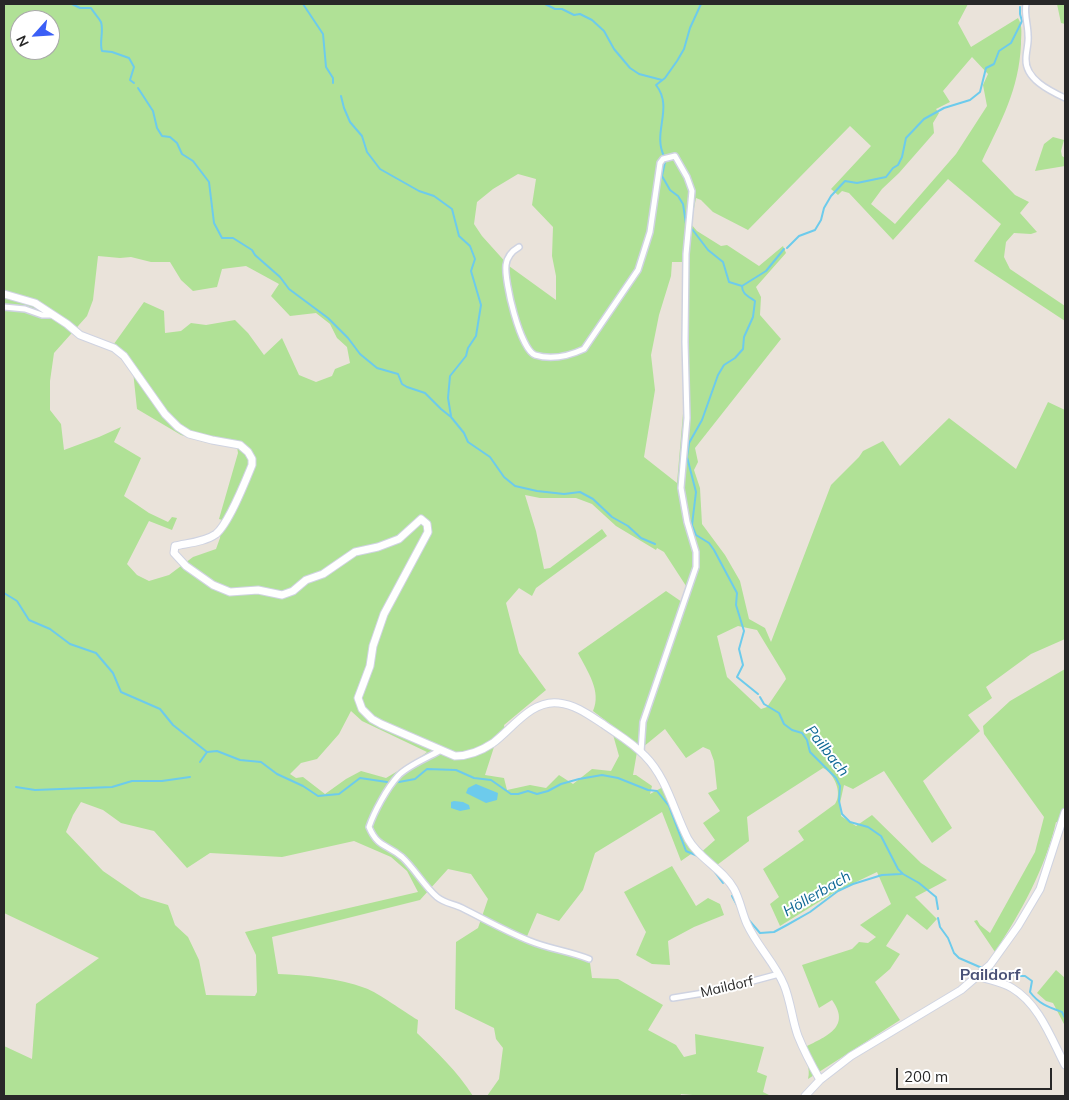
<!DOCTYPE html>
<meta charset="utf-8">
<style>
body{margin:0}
#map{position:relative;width:1069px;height:1100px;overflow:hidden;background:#eae3da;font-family:Mulish,sans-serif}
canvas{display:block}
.frame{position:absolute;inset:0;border:5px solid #282828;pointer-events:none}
.north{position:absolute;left:10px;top:10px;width:50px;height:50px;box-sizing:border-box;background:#fff;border:1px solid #a9a9a9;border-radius:50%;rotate:244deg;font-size:14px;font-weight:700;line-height:20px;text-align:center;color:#282828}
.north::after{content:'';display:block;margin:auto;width:18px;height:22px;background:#3b5ff6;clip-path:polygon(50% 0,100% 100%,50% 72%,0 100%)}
.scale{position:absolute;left:896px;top:1068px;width:156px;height:22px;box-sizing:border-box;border:2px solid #282828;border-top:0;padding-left:6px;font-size:15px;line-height:18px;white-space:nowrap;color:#282828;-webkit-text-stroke:4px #fff;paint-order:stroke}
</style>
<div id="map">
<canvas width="1069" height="1100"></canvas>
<div class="frame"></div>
<div class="north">N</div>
<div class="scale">200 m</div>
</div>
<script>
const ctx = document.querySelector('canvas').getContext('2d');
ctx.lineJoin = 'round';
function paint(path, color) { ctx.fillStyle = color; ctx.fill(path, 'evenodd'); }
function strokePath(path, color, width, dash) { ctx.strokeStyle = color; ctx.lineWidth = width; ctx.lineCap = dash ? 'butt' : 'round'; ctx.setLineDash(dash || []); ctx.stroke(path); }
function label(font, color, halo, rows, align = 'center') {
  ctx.font = font + ' Mulish,sans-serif'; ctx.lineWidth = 4; ctx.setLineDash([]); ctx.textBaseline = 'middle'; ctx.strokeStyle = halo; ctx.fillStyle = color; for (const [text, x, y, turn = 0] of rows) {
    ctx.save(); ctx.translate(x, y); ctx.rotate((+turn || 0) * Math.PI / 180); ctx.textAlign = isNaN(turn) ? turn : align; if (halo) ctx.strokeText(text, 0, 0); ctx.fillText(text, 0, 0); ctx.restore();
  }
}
const green = new Path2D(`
 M4,4H968L958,23L971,47L1018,18C1023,26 1021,35 1021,44C1019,90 1001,121 982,161L1015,195L1029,202L1020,213L1037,232L1031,234L1014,233L1006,242L1004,257L1010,269L1065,306V321L974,261L1001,224L948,179L893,240L849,193L842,191L838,195L831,189L871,146L850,126L748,230L713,212L701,200L696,198L691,224L697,231L721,246L727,245L759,266L783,246L786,253L756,287L761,297L760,315L781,339L695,448L698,462L694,470L700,488L702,524L725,555L740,581L749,619L765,628L771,642L831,485L859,457L863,451L883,441L900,466L949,418L1016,469L1048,402L1065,410V639L1031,654L986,687L992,698L968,715L980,731L923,781L952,828L932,843L884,771L853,789L844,785L840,803L841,816L856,826L872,815L921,863L947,880L915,897L937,919L927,930L907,914L886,946L900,954L890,969L875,982L900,1020L808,1079C811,1068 805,1059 801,1049C822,1038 853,1029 832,1000L819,1008L802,965L852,949L859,942L868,943L876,937L860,925L891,904L877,872L835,892L780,926L770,904L779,897L763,869L804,840L798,831L835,804C843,793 834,773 823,768L747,817L749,841L713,868L698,855L715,840L703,823L720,811L708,793L717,789L714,761L710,750L703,747L686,758L665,729L637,752L633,775H636L652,786L650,794L663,787L694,852L681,861L662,812L595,853L583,890L559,921L537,913L525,941L586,960L590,963L592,978L618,979L663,1005L648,1030L676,1045L684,1057L696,1054L695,1034L764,1047L757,1072L767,1076L763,1092L771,1096H704L681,1094L680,1096H487L499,1079L503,1048L496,1039L494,1028L455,1009L456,942L478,928L488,899L471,874L448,869L420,900L272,937L278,974C306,975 338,978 365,988C379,993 404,1012 418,1020L417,1033C437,1052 458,1072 473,1096H4V1046L32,1059L36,1004L99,958L4,913ZM20,20H50V50H20ZM972,57L988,74L983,85L987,106L956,154L895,224L871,204L882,189L899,173L934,133L933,123L939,113L936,109L950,102L943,91ZM518,174L536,179L532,205L553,227L552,256L556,276V300L509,266L482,236L474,224L477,202L493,189ZM98,256L120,258L131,257L151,262H170L181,280L193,291L217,287L222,269L246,266L279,284L271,296L290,316L316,313L330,324L337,338L347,347L350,363L335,369L332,376L316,382L299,375L282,338L264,355L248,333L235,320L206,325L191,323L181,331L165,333L164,311L144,302L111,348L133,371L137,409L181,435L204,442L237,447L238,453L219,519L222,520L220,538L216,549L193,557L169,575L149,581L137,575L127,564L149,521L172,530L177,518L172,517L168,522L149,513L124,496L141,458L114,442L121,427L99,437L64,450L61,424L50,410V381L54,353L87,316L93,300ZM672,262H683L684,402L677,483L644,457L655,390L651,355L659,315L671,276ZM525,495L540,498H576L592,504L616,526L656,550L657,548L664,552L688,589L682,602L666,591L578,653C587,671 602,691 593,711L610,724L619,756L611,771L592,769L573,784L559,775L546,788L530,785L507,790L504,778L485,775L494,747L506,737L504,725L546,690L519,653L506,603L519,588L532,596L536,588L607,536L602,529L550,568L544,569L536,531ZM738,626L757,630L785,676L786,679L767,707L761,709L727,677L717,636ZM351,711L362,721L427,752L418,759L386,778L361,771L346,779L325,794L303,777L296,778L290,774L301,763L317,759L339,734ZM81,802L103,810L121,823L154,831L187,868L210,853L282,857L354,841L391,857L407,871L418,892L245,932L256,955L257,992L255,996L206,995L199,960L188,937L175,925L168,905L141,897L103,871L66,832L73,815Z
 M1057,4H1065V24L1061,23Z
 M1053,137L1064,140L1061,151L1062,156L1065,158V166L1035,171L1044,144Z
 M1065,669V824L1056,822C1045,869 1021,912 995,952L974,921L977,920L980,925L990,933L1035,852L1044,817L984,734L983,726L1010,701Z
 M672,866L696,906L708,898L720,904L724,915L694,927L668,941L670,965L652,964L636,955L646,932L624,892Z
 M1056,970L1065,978V1026L1053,1003L1046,1001L1037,993Z`);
const water = new Path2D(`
 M476,784L498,793L497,800L486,803L466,793L468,788Z
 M454,801L463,802L469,805L470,809L460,811L451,808V802Z`);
const stream = new Path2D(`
 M72,4L80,8H91C94,13 99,18 101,22C104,32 99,42 102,51L112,52L129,58L134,67L130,80L134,83
 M303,4L323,34L326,67L333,78V83
 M545,4L555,9H562L574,15L580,14L592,20L604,31L614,49L630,68L639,74L662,80
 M138,88L153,111L157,128L162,136L170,137L177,143L182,154L193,161L209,182L214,223L222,238H233L252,250L255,255L280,277L289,289L328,318L348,338L360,354L377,368L398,374L402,384L407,387L425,393L441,409L451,417L464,433L468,442L490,457L504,477L515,486L537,491L564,494L580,492L593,499L612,517L628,526L641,538L655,544
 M341,96L344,108L350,122L362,136L367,152L380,169L419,191L434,196L452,209L459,236L470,246L475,259L471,271L481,305L476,336L468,348L466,356L450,376L448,398L451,416
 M664,156C652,132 674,108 656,85L665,78L677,61L684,49L690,28L701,4
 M665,162L662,176L670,190L678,196L683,204L686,224
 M692,229L708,250L723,262L729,282L742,286
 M787,248L799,236L815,230L821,220L824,208L831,196L845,181L857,183L886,177L893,168L898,165L902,157L906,138L924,119L944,108L970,100L980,92L986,68L994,64L999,51L1011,43L1022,21L1020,14V7
 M742,286C742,294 748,296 755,301L753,317L744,337L743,349L735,358L724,365L718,375L702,420L689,443L687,457L696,492L692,525L696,535L709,543L714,550L737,593L736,605L744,631L739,649L743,665L737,677L758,694
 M742,286L766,271L784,249
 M4,593L17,601L29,620L50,629L70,644L96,653L113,673L121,692L160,709L173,725L207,752L217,751L240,760L261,762L277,774L303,786L318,796L339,794L360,778L387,782
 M760,697L764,704L779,713L784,724L792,730L802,733L807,740L810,752L836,778L840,786L839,801L842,814L850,822L868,827L881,836L898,869L903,874L919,883L936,897L938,909
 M200,762L207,752
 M399,782L415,779L427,769L456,770L474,778L491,780L511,794H518L528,791L537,794L548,791L561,784L579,779L602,775L618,778L648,790L657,791L669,806L686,851L700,857
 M16,787L35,790L112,787L132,781H162L190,777
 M714,871L723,883
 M732,896L738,907
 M938,918L940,927L948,938L954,953L959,958L982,968
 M748,919L760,933L774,932L787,925L810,912L838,891L853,884L882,875L901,874
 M991,970L1017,976H1025L1032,981L1030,992C1039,1004 1048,1007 1062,1012L1065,1018`);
const street = new Path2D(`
 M1026,4C1024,14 1028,25 1028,35C1029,43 1026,51 1026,59C1025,79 1050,91 1065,98
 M519,247C512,251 507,257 506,265C504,281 520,349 535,355C551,360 569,356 584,349L638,270L650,232L660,163L663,159L675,156L687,177L692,191L686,254L685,342L687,418L681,488L687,522L696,552V567L643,722L641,752
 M4,307L25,309L42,315H52
 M439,751C427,758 407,766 398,776C387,788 374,812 369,827C378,848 387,844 402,857C415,869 424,886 437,897C444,903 454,904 462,908C484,919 507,932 530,941C549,949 569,951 589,959
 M673,998L716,991L779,974`);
const secondary = new Path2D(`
 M4,294L35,303L67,324L80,335L114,348L124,356L165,414L178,427L189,434L212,440L240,445L248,452L252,459V465C245,482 229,523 216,534C205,542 188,543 175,546L174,553L186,566L213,585L230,592L258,590L282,595L293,591L306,580L323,574L355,552L378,547L399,539L421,519L427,524L428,532L384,614L373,646L370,666L358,698L362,709L372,719L381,724L455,756C468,756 481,751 493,743C512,729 532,699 559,703C576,705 589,715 603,724C617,734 633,743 645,756C667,778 674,812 688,839C699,859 723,869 734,889C740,900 742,913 747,924C757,946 775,963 784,985C791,1002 792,1020 798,1036C804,1051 812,1066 820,1080
 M978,976C989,980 1002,982 1012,988C1039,1004 1051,1038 1065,1065
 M805,1096L820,1080L851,1056L961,990L990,965L1018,926L1040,889L1065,812`);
const streetNames = [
 ["Maildorf",727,987,-13]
];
const waterNames = [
 ["Pailbach",827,751,52],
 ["Höllerbach",817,894,-30]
];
const quarterNames = [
 ["Paildorf",990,975]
];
paint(green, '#b0e196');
paint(water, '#6dcbec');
strokePath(stream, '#6dcbec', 2);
strokePath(street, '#cfd3e1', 8);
strokePath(secondary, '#cfd3e1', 9);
strokePath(street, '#fff', 5);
strokePath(secondary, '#fff', 7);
label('14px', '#282828', '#fff', streetNames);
label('italic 15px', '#0f6895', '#fff', waterNames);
label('bold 16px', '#4a5277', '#fff', quarterNames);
</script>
